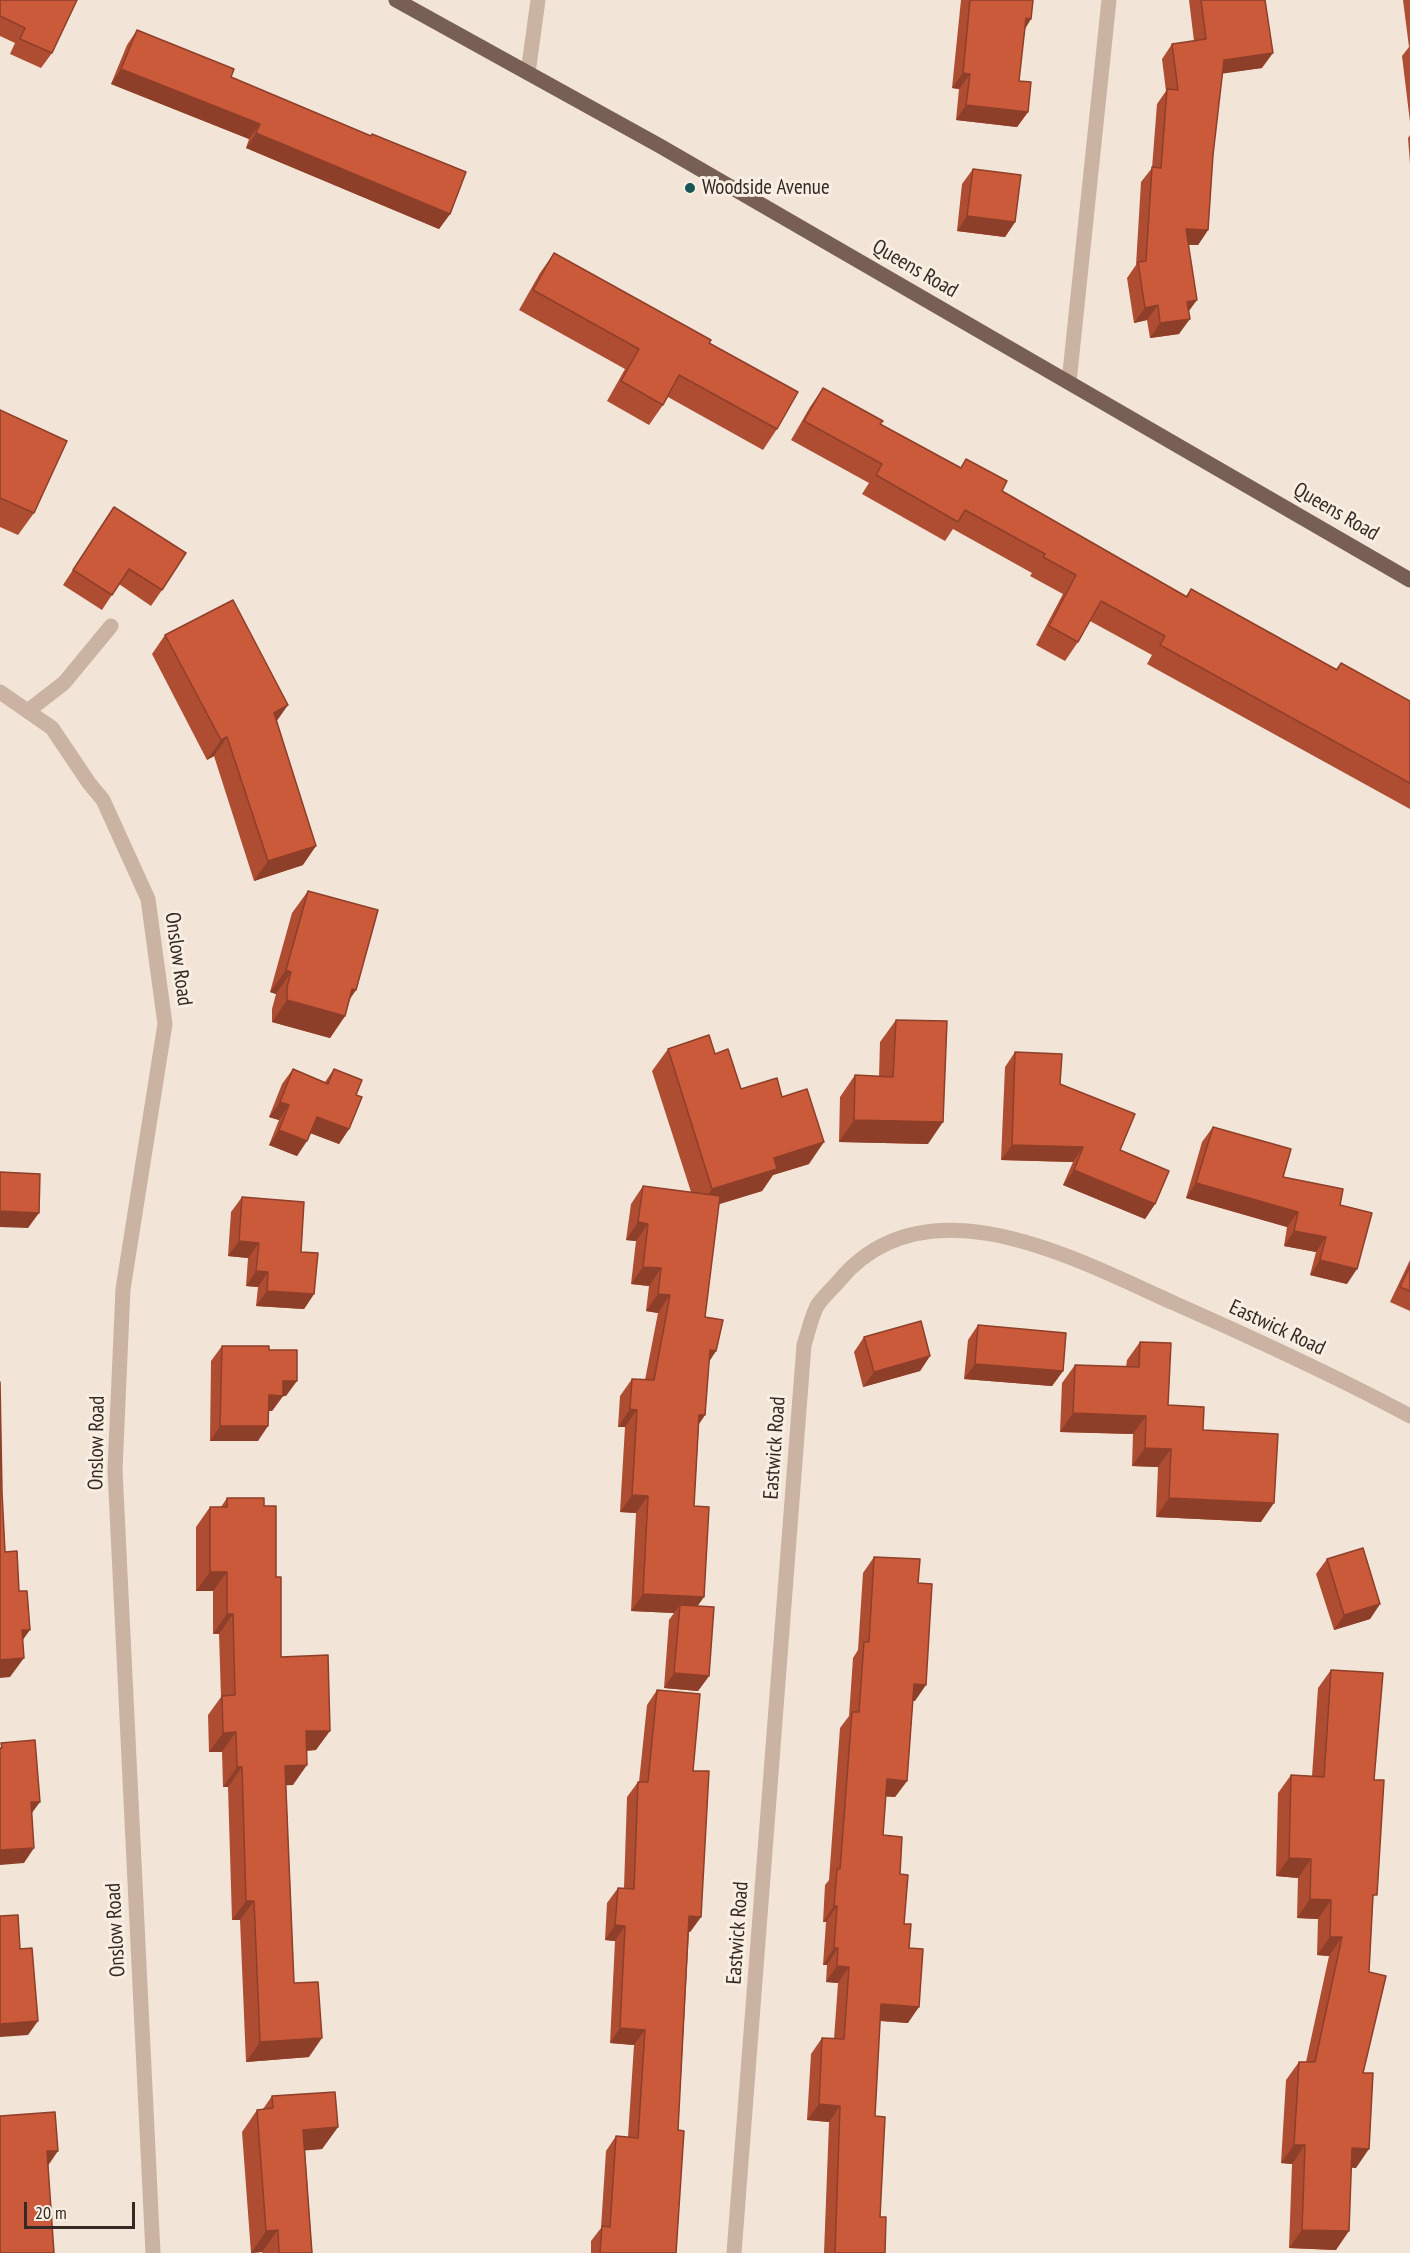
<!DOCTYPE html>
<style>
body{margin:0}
#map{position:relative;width:1410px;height:2253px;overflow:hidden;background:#f2e4d6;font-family:"PT Sans Narrow",sans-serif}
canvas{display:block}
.scale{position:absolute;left:24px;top:2202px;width:111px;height:27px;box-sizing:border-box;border:3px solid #342925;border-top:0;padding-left:8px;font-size:18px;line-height:21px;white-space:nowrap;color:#342925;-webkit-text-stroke:4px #f9eee2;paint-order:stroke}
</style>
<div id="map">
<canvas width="1410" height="2253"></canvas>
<div class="scale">20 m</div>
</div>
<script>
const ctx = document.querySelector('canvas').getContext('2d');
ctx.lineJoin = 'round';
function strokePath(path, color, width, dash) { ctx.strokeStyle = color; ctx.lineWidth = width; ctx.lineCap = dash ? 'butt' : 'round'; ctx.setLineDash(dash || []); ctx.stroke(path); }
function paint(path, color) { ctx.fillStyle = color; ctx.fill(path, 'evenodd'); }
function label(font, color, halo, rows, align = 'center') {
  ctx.font = font + ' "PT Sans Narrow",sans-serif'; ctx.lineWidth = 6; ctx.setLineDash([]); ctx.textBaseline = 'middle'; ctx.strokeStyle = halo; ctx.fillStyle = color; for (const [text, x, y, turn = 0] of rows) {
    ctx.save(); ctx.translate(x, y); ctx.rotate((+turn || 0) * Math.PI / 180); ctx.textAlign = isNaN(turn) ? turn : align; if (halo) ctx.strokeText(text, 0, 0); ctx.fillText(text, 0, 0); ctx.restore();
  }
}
const minor = new Path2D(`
 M528,73L538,0
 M1069,382L1109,0
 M0,692L52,728L89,783L103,800L148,899L165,1024L123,1289L115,1470L153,2253
 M29,710L64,683L111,626
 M734,2253L804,1345C808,1333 811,1318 817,1306C822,1298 831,1290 838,1282C925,1175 1077,1260 1176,1304C1255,1339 1334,1375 1410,1416`);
const major = new Path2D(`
 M396,0L660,146L1410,580`);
const wall = new Path2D(`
 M0,0L52,53L41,68L10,54L15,43L0,36Z
 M961,0H1033L1031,19L1025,29L1019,81L1028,112L1017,127L956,120L959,89L952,88Z
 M1189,0H1265L1262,68L1222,73L1213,155L1208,230L1198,245H1188L1189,311L1179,334L1150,338L1147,320L1134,323L1127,278L1136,265L1141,182L1152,168L1157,104L1166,91L1162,59L1172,44L1194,41Z
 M1403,0H1410V122L1402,56L1409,47Z
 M137,30L231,77L450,214L439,229L246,148L249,139L111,84L127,45Z
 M1410,135V164L1408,138Z
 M973,169L1015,222L1005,237L957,231L962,184Z
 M554,253L709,343L777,429L763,450L668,397L663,405L649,425L607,401L625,369L519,310L540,273Z
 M823,388L880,424L960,468L966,459L1002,491L1186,596L1191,589L1336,669L1341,663L1410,701V809L1147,664L1152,655L1090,621L1078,642L1065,661L1036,645L1063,594L1030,576L1032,573L953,529L945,541L862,494L869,483L791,440L810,407Z
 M0,410L34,513L18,535L0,527Z
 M114,507L162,590L151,606L119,584L102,610L63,585Z
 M165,635L277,721L303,865L254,881L214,756L207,760L152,654Z
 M308,891L356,990L350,999L345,1016L330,1038L272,1022V1009L276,994L270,992L292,913Z
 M896,1020L928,1144L839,1142L840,1097L855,1075L879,1077L880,1042Z
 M668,1049L715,1054L741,1089L782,1097L809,1164L773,1175L762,1191L719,1204L705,1317L716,1351L709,1362L705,1415L699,1424L694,1506L698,1606L709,1676L698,1691L664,1688L669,1620L674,1613L631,1611L636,1513L620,1512L625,1427H618L620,1396L632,1379L645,1380L658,1313L646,1311L649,1286L631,1284L636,1241L626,1240L631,1204L643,1186L691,1192L652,1071Z
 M1015,1052L1060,1084L1120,1150L1155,1204L1145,1219L1063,1185L1073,1162L1001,1160L1005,1067Z
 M293,1069L325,1082L334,1069L356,1095L349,1129L339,1144L311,1133L297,1156L269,1145L279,1120L269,1117L282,1084Z
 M1213,1127L1283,1177L1340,1205L1347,1284L1310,1275L1316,1252L1284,1246L1287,1227L1186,1198L1202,1142Z
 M242,1197L301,1252L314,1294L304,1309L256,1306L258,1287L246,1286L248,1258L228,1256L231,1212Z
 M1410,1260V1311L1390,1302Z
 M978,1325L1063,1371L1052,1386L964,1379L968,1340Z
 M864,1337L930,1356L920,1371L863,1387L854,1352Z
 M1140,1342L1168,1405L1203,1430L1261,1522L1156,1517L1158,1467L1132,1466L1133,1434L1060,1432L1062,1383L1075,1365L1126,1367L1127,1360Z
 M222,1346L269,1350L286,1396H283L272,1411H268L258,1441H210L211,1361Z
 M227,1498L264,1506L276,1577L281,1657L316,1750L307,1751L293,1785H286L294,1983L309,2057L246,2062L240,1920H232L228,1787H223L222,1752H209L208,1715L221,1697L219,1634H213V1591H196V1527L210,1507H221Z
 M874,1557L918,1583L915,1701H913L907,1781L895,1797L886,1796L883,1835L900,1874L904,1924L909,1948L908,2023L880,2021L875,2116L880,2217L885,2253H824L829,2122L807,2120L811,2054L822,2038L834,2039L838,1983L826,1982L827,1965H823L826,1922H823L825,1885L829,1880L840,1728L849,1716L853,1658L858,1650L863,1573Z
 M1327,1559L1380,1604L1370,1619L1334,1630L1316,1574Z
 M1331,1670L1374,1780L1373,1901L1363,2073L1356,2168L1351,2167L1336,2250L1289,2248L1292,2164L1281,2163L1286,2080L1299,2062H1306L1329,1956L1317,1955L1318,1919L1297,1918L1298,1878L1276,1876L1278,1793L1291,1775L1312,1776L1318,1688Z
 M657,1690L693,1771L701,1917L690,1932H689L678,2130L676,2253H591V2241L601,2228L606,2151L616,2136L628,2137L634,2045L610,2043L615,1941L605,1940L607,1903L618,1888H624L627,1797L638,1782H639L647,1705Z
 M272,2096L338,2127L322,2149L305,2150L312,2253H262V2252L251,2253L242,2132L257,2110L263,2109Z`);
const shadedWall = new Path2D(`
 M1026,18L1031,19L1021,34Z
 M1273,53L1262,68L1213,75L1224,60Z
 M121,69L260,124L249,139L111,84Z
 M963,73L970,74L959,89L952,88Z
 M966,105L1028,112L1017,127L956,120Z
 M256,133L450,214L439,229L246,148Z
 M967,216L1015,222L1005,237L957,231Z
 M1186,229L1208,230L1198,245L1175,244Z
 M1197,300L1186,315L1187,302Z
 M1158,305L1147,320L1134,323L1145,308Z
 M1190,319L1179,334L1150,338L1160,323Z
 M288,705L274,725V713Z
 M227,737L214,756L207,760L221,740Z
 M316,846L303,865L254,881L268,861Z
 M286,970L291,972L276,994L270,992Z
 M352,989L356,990L340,1012Z
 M287,1000L345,1016L330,1038L272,1022Z
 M280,1102L289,1105L279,1120L269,1117Z
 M317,1117L349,1129L339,1144L307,1132Z
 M854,1120L943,1122L928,1144L839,1142Z
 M279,1130L307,1141L297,1156L269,1145Z
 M824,1142L809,1164L773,1175L762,1191L697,1211L712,1189L774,1158Z
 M1012,1145L1083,1147L1073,1162L1001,1160Z
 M1074,1170L1155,1204L1145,1219L1063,1185Z
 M1196,1183L1298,1212L1287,1227L1186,1198Z
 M0,1211L39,1213L28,1228L0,1227Z
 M638,1222L648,1224L636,1241L626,1240Z
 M1294,1231L1326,1237L1316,1252L1284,1246Z
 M239,1241L259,1243L248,1258L228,1256Z
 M1320,1260L1357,1269L1347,1284L1310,1275Z
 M643,1267L661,1268L649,1286L631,1284Z
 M256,1271L268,1272L258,1287L246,1286Z
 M267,1291L314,1294L304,1309L256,1306Z
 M658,1294L670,1295L658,1313L646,1311Z
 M710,1350L716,1351L704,1368Z
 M930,1356L920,1371L863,1387L874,1372Z
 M975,1364L1063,1371L1052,1386L964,1379Z
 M283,1381H297L286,1396H272Z
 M269,1395L283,1396L272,1411H258Z
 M630,1409L637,1410L625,1427H618Z
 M1073,1413L1146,1416L1133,1434L1060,1432Z
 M699,1415H705L693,1432Z
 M220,1426H268L258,1441H210Z
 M1145,1448L1171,1449L1158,1467L1132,1466Z
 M632,1495L648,1496L636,1513L620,1512Z
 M1169,1498L1274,1503L1261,1522L1156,1517Z
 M210,1572H227L213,1591H196Z
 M643,1594L704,1597L692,1614L680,1605L674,1613L631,1611Z
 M1380,1604L1370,1619L1334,1630L1344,1615Z
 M227,1614H233L219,1634H213Z
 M22,1630H30L17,1648Z
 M24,1658L10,1677L0,1678V1660Z
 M674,1673L709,1676L698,1691L664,1688Z
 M914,1684L926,1685L915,1701L903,1700Z
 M306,1731H330L316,1750L292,1751Z
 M236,1732L222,1752H209L223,1733Z
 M307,1765L293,1785L271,1786L285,1766Z
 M237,1767H242L228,1787H223Z
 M887,1779L907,1781L895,1797L876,1796Z
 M31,1802H40L29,1817Z
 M34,1848L24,1863L0,1865V1850Z
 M1289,1858L1311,1859L1298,1878L1276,1876Z
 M1310,1899L1331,1900L1318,1919L1297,1918Z
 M246,1901H254L240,1920H232Z
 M834,1906H837L826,1922H823Z
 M689,1916L701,1917L690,1932L679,1931Z
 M615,1925L625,1926L615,1941L605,1940Z
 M1330,1937H1342L1329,1956L1317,1955Z
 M834,1948H838L827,1965H823Z
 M837,1966L849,1967L838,1983L826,1982Z
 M881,2004L919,2007L908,2023L870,2020Z
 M38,2021L28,2035L0,2037V2024Z
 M620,2028L645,2030L634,2045L610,2043Z
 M322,2038L309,2057L246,2062L260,2042Z
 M819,2104L840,2106L829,2122L807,2120Z
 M338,2127L322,2149L288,2152L303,2130Z
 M1294,2145H1305L1292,2164L1281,2163Z
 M1352,2148L1369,2149L1356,2168L1339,2167Z
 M47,2151H58L43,2173Z
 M278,2230L262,2252L251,2253L266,2231Z
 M1302,2230L1349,2231L1336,2250L1289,2248Z`);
const building = new Path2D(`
 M0,0H77L52,53L20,39L25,28L0,16Z
 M970,0H1033L1031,19L1026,18L1019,81L1031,82L1028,112L966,105L970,74L963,73Z
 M1201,0H1265L1273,53L1224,60L1213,155L1208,230L1186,229L1197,300L1187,302L1190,319L1160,323L1158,305L1145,308L1138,262L1146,261L1152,167L1161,168L1167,89L1178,90L1172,44L1206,39Z
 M137,30L234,69L231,77L371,136L372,134L466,172L450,214L256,133L260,124L121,69Z
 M973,169L1021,175L1015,222L967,216Z
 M554,253L711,340L709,343L798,392L777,429L679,375L663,405L621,381L639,349L533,290Z
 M823,388L883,421L880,424L961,468L966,459L1007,481L1002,491L1187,597L1191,589L1337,670L1341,663L1410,701V783L1160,645L1165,636L1101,601L1078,642L1049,626L1076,575L1043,557L1045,554L965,510L958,522L876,475L882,464L804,421Z
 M0,410L67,441L34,513L0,498Z
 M114,507L186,553L162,590L129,569L112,595L73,570Z
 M233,600L288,705L274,713L316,846L268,861L227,737L221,740L165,635Z
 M308,891L378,910L356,990L352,989L345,1016L287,1000V987L291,972L286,970Z
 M896,1020L947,1021L943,1122L854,1120L855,1075L893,1077Z
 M709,1035L715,1054L728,1049L741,1089L777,1078L782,1097L807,1089L824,1142L774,1158L777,1169L712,1189L668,1049Z
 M1015,1052L1062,1054L1060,1084L1135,1114L1120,1150L1169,1171L1155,1204L1074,1170L1083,1147L1012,1145Z
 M293,1069L328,1084L334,1069L362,1080L356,1095L362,1097L349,1129L317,1117L307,1141L279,1130L289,1105L280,1102Z
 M1213,1127L1291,1149L1283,1177L1343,1189L1340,1205L1372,1213L1357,1269L1320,1260L1326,1237L1294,1231L1298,1212L1196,1183Z
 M0,1172L40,1174L39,1213L0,1211Z
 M643,1186L720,1196L705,1317L723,1320L716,1351L710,1350L705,1415H699L694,1506L709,1507L704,1597L643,1594L648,1496L632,1495L637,1410L630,1409L632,1379L654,1380L670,1295L658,1294L661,1268L643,1267L648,1224L638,1222Z
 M242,1197L304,1202L301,1252L318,1253L314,1294L267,1291L268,1272L256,1271L259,1243L239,1241Z
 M1410,1266V1291L1400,1287Z
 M921,1321L930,1356L874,1372L864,1337Z
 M978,1325L1066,1333L1063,1371L975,1364Z
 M1140,1342L1171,1343L1168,1405L1204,1407L1203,1430L1278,1434L1274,1503L1169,1498L1171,1449L1145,1448L1146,1416L1073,1413L1075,1365L1139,1367Z
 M222,1346H269V1350H297V1381H283V1396L269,1395L268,1426H220Z
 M0,1382L2,1492L5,1552L17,1551L19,1591H27L30,1630H22L24,1658L0,1660Z
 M227,1498H264V1506H276V1577H281V1657L328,1655L330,1731H306L307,1765L285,1766L294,1983L318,1982L322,2038L260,2042L254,1901H246L242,1767H237L236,1732L223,1733L222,1696L235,1695L233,1614H227V1572H210V1507H227Z
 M1363,1548L1380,1604L1344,1615L1327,1559Z
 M874,1557L920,1559L918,1583L932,1584L926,1685L914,1684L907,1781L887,1779L883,1835L902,1837L900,1874L908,1875L904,1924H911L909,1948L923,1949L919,2007L881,2004L875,2116L885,2117L880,2217H886L885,2253H835L840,2106L819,2104L822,2038L844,2039L849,1967L837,1966L838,1948H834L837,1906H834L837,1869H840L852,1712H859L864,1642H869Z
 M680,1605L714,1607L709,1676L674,1673Z
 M1331,1670L1383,1673L1374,1780H1384L1377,1895H1373L1369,1972L1386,1976L1363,2073H1373L1369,2149L1352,2148L1349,2231L1302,2230L1305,2145H1294L1299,2062H1315L1342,1937H1330L1331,1900L1310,1899L1311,1859L1289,1858L1291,1775L1324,1777Z
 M657,1690L700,1694L693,1771H709L701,1917L689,1916L678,2130L684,2131L676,2253H600L602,2226L610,2227L616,2136L638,2138L645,2030L620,2028L625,1926L615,1925L618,1888L634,1889L638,1782H648Z
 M35,1740L40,1802H31L34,1848L0,1850V1748H2L1,1743Z
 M18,1915L20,1949L32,1948L38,2021L0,2024V1916Z
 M335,2092L338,2127L303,2130L312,2253H279L278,2230L266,2231L257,2110L273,2108L272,2096Z
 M55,2112L58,2151H47L54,2253H0V2116Z`);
const markers = [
 [690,188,6,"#195457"]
];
const poiNames = [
 ["Woodside Avenue",702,188]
];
const streetNames = [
 ["Queens Road",915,269,30],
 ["Queens Road",1336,512,30],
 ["Onslow Road",178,959,82],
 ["Eastwick Road",1277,1328,25],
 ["Onslow Road",97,1443,-89],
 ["Eastwick Road",775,1448,-86],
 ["Onslow Road",116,1930,-93],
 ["Eastwick Road",738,1933,-86]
];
strokePath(minor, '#cab3a2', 15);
strokePath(major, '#775f55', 15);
paint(wall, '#af4d33');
paint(shadedWall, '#8e3f29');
paint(building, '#cb5a3b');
strokePath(building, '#8e3f29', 1.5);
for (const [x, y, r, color] of markers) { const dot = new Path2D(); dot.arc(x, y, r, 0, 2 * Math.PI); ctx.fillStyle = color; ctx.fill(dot); strokePath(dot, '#f9eee2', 2); }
label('21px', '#342925', '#f9eee2', poiNames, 'left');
label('21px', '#342925', '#f9eee2', streetNames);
</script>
